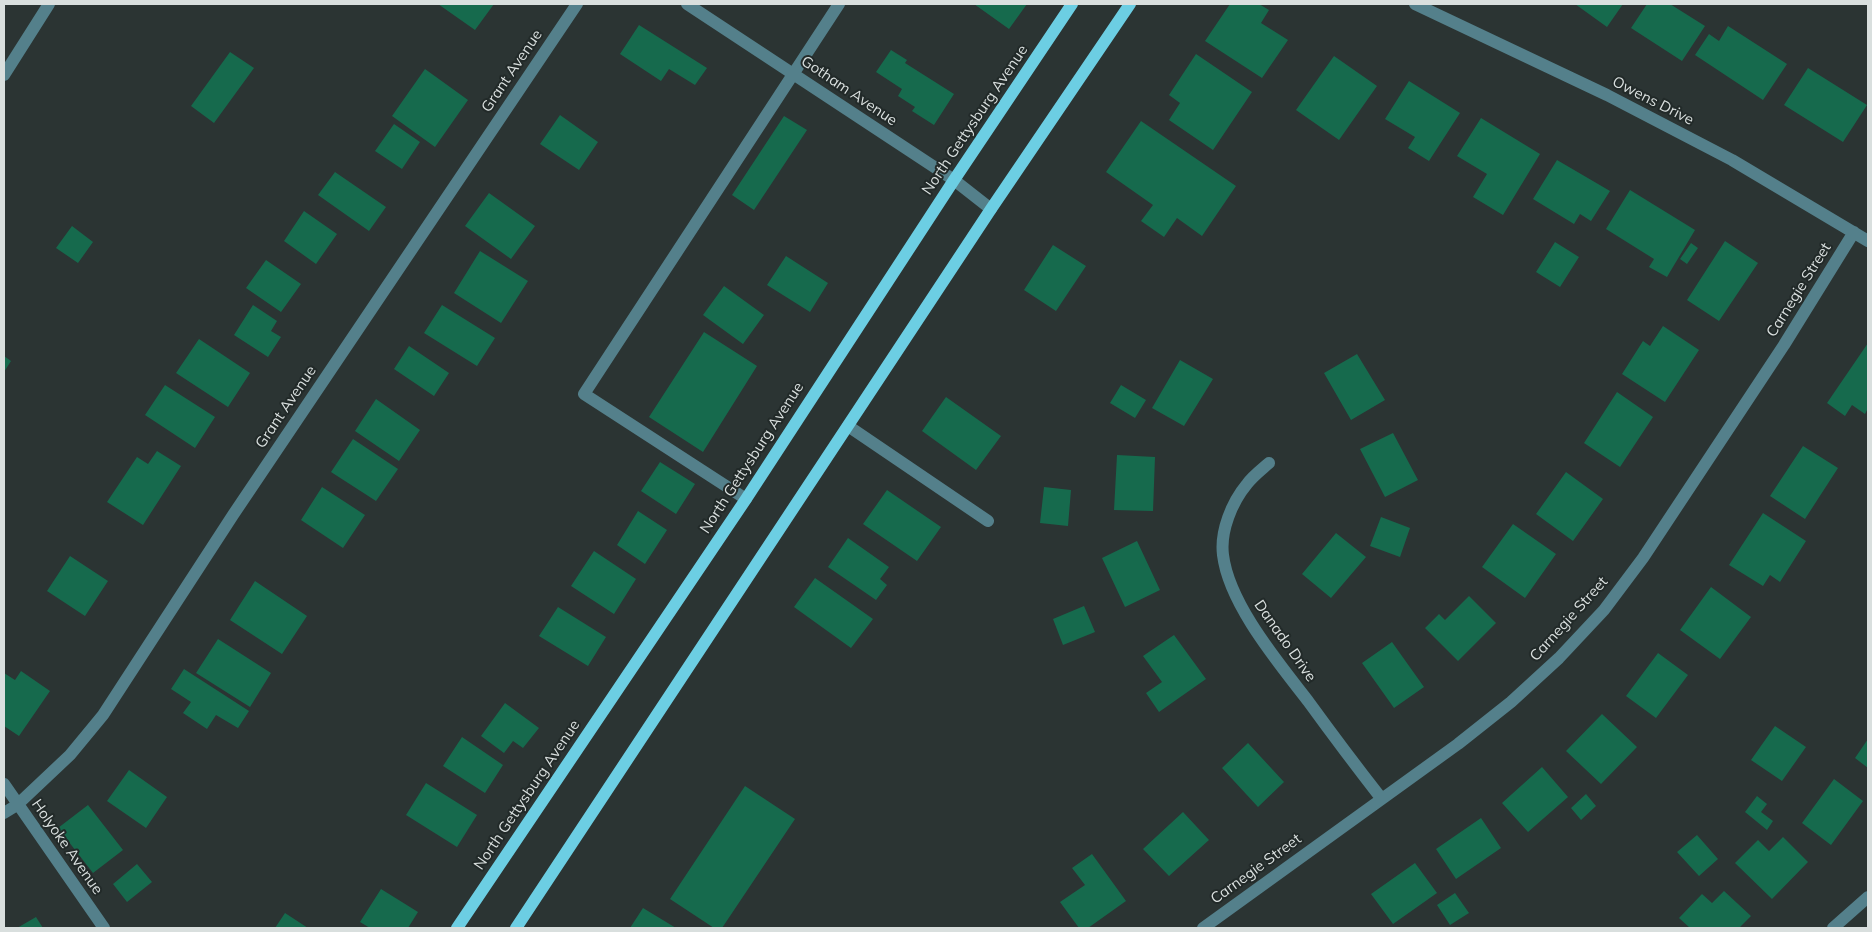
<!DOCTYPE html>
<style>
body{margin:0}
#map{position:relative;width:1872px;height:932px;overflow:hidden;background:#2b3433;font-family:Mulish,sans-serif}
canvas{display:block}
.frame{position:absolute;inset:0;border:5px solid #d9dfde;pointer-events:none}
</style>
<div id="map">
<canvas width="1872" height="932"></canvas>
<div class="frame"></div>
</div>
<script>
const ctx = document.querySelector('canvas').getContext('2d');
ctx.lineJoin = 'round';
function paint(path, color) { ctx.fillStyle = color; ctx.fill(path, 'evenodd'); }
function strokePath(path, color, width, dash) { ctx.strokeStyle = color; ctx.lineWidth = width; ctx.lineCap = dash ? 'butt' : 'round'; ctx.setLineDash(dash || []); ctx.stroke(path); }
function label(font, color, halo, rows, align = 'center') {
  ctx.font = font + ' Mulish,sans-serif'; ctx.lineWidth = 4; ctx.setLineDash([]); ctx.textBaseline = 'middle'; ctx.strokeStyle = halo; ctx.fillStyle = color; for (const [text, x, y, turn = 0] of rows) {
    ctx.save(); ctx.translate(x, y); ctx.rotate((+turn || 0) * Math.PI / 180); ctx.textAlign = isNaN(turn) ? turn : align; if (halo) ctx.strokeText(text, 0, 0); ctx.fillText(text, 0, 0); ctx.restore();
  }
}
const building = new Path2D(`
 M438,4H494L475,30Z
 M974,4H1027L1009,29Z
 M1230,4H1259L1269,10L1261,23L1288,40L1262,78L1205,41Z
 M1575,4H1623L1607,27Z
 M1647,4H1670L1705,26L1682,61L1631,28Z
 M639,25L707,68L695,85L669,69L661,81L620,54Z
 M1728,26L1787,64L1763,100L1695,55L1709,34L1719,41Z
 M891,50L907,60L905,63L954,94L934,125L912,111L915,107L898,96L902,89L876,72Z
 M230,52L254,68L214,123L191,106Z
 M1196,54L1252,92L1213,150L1169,120L1180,103L1169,95Z
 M1334,56L1377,86L1339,140L1296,110Z
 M1808,68L1867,105L1843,142L1784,105Z
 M425,69L468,100L435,147L392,116Z
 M1409,81L1460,113L1429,161L1408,148L1415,137L1385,119Z
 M560,115L598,142L579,170L540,144Z
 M784,116L807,130L754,210L732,195Z
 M1481,118L1540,154L1503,215L1473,197L1487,174L1457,156Z
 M1141,121L1236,186L1202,236L1177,218L1164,237L1141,221L1153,205L1106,172Z
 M394,124L420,142L402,169L375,151Z
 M1557,160L1610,191L1591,221L1580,214L1574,224L1533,199Z
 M335,172L386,207L369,231L318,195Z
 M1630,190L1695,230L1667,277L1649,267L1654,259L1606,229Z
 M489,193L535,226L511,259L465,226Z
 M304,211L337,234L316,264L284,241Z
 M72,226L93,242L78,263L56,248Z
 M1725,241L1758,263L1719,321L1687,300Z
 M1555,242L1579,257L1560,287L1536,272Z
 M1691,243L1698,248L1687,264L1680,259Z
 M1053,245L1086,266L1056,311L1024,290Z
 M480,251L528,281L501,323L454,293Z
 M786,256L828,283L810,312L767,285Z
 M266,260L301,284L281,312L246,288Z
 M724,286L764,315L743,344L703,315Z
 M253,305L277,321L271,331L281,337L268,357L234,335Z
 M442,305L495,338L477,366L424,333Z
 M1663,326L1699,350L1665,402L1622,374L1643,341L1650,346Z
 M704,332L757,366L703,452L649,417Z
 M199,339L250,373L228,407L176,373Z
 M1868,343V408L1865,414L1852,405L1845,416L1827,403Z
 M409,346L449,373L434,396L394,369Z
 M1357,354L1385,400L1351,420L1324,373Z
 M4,356L11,361L4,372Z
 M1180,360L1213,379L1184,426L1152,408Z
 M165,385L215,417L195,448L145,415Z
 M1121,385L1146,400L1135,418L1110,403Z
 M1617,392L1653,417L1620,467L1584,443Z
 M946,397L1001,436L976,470L922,431Z
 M376,399L420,430L399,461L355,431Z
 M1393,433L1418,480L1385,497L1360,449Z
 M353,439L398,469L376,501L331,472Z
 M1803,446L1838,468L1805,519L1770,496Z
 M157,451L181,466L143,525L107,502L137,457L148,464Z
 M1117,455L1155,457L1153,511L1114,510Z
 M660,462L695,484L676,514L641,491Z
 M1566,472L1603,499L1573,541L1536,514Z
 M322,487L365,515L343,548L301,520Z
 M1044,487L1071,490L1068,526L1040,523Z
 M887,490L941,527L917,561L863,524Z
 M638,511L667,530L645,564L617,545Z
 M1763,513L1806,541L1780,582L1770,575L1763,586L1729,565Z
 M1381,517L1410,528L1400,557L1370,546Z
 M1513,524L1556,554L1525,598L1482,567Z
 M1336,533L1366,557L1331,598L1302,574Z
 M848,538L889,567L880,579L887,585L876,600L828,567Z
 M1137,541L1160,590L1125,607L1102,558Z
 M594,551L636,579L614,614L571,586Z
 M70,556L108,581L85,616L47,591Z
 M815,578L873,619L851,648L794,607Z
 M255,581L307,616L282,654L230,620Z
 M1711,587L1751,617L1720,659L1680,630Z
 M1469,596L1496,623L1458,661L1425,628L1439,614L1445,620Z
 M1084,606L1095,632L1063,645L1053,619Z
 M558,607L606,637L588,666L539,636Z
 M1174,635L1206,679L1159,712L1146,693L1162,682L1143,656Z
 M218,639L271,673L250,707L196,673Z
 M1392,642L1424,687L1394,708L1362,663Z
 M1658,653L1688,675L1656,718L1626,696Z
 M184,669L249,711L238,728L216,715L207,729L183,713L191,702L171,689Z
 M21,671L50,691L19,736L4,726V673L15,680Z
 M505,703L539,728L523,748L513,741L504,753L481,736Z
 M1602,714L1637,747L1601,784L1566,751Z
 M1775,726L1806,747L1782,781L1751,760Z
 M462,737L503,765L485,793L443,766Z
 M1868,739V768L1855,758Z
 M1248,743L1284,782L1258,807L1222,768Z
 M1542,767L1568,797L1528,832L1502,803Z
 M129,770L167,797L146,828L107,801Z
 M1834,779L1863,801L1831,845L1802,823Z
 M426,783L477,815L457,847L406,815Z
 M745,786L795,819L722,928H714L670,899Z
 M1586,794L1596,806L1581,820L1571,808Z
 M1757,796L1767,804L1761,812L1773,821L1767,830L1745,812Z
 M88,805L123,850L93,873L58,828Z
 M1183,812L1209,840L1169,876L1143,849Z
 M1481,818L1501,848L1456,879L1436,849Z
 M1697,835L1718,859L1699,876L1677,852Z
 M1783,837L1808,862L1772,899L1735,863L1758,840L1769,851Z
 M1092,854L1126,901L1088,928H1079L1060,902L1085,885L1072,868Z
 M1415,863L1437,893L1393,924L1371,894Z
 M137,864L152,882L127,902L113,884Z
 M381,889L418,912L408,928H370L360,922Z
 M1724,891L1751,916L1739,928H1690L1679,918L1702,894L1712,903Z
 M1455,893L1469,913L1450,925L1437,905Z
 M643,908L676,928H630Z
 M285,913L308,928H275Z
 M36,917L43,928H17Z`);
const minor = new Path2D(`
 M687,4L954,180L991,209
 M1415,4L1607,95L1732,160L1868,241
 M4,75L49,4
 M848,426L988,521
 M1269,463C1261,470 1253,476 1247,484C1232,502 1220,531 1223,555C1229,604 1278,662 1308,701C1332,734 1356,766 1381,798
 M746,499L584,394L839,4
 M4,784L104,928
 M4,813L17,805L70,755L103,715L233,515L577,4
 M1203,928L1458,744L1511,702L1559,658L1604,610L1643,558L1784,345L1854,232
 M1833,928L1868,897`);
const major = new Path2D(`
 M457,928L746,499L954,180L1072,4
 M516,928L991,209L1130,4`);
const streetNames = [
 ["Grant Avenue",512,71,-56],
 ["Gotham Avenue",849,91,34],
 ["Owens Drive",1653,101,27],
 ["North Gettysburg Avenue",975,120,-56],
 ["Carnegie Street",1799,290,-58],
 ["Grant Avenue",286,407,-56],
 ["North Gettysburg Avenue",752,458,-57],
 ["Carnegie Street",1569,619,-48],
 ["Danado Drive",1285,641,55],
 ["North Gettysburg Avenue",527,795,-56],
 ["Holyoke Avenue",67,847,55],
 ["Carnegie Street",1256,869,-36]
];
paint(building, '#166a4d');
strokePath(minor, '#54808b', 12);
strokePath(major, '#6ccee3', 12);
label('15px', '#d9dfde', '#222a29', streetNames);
</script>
